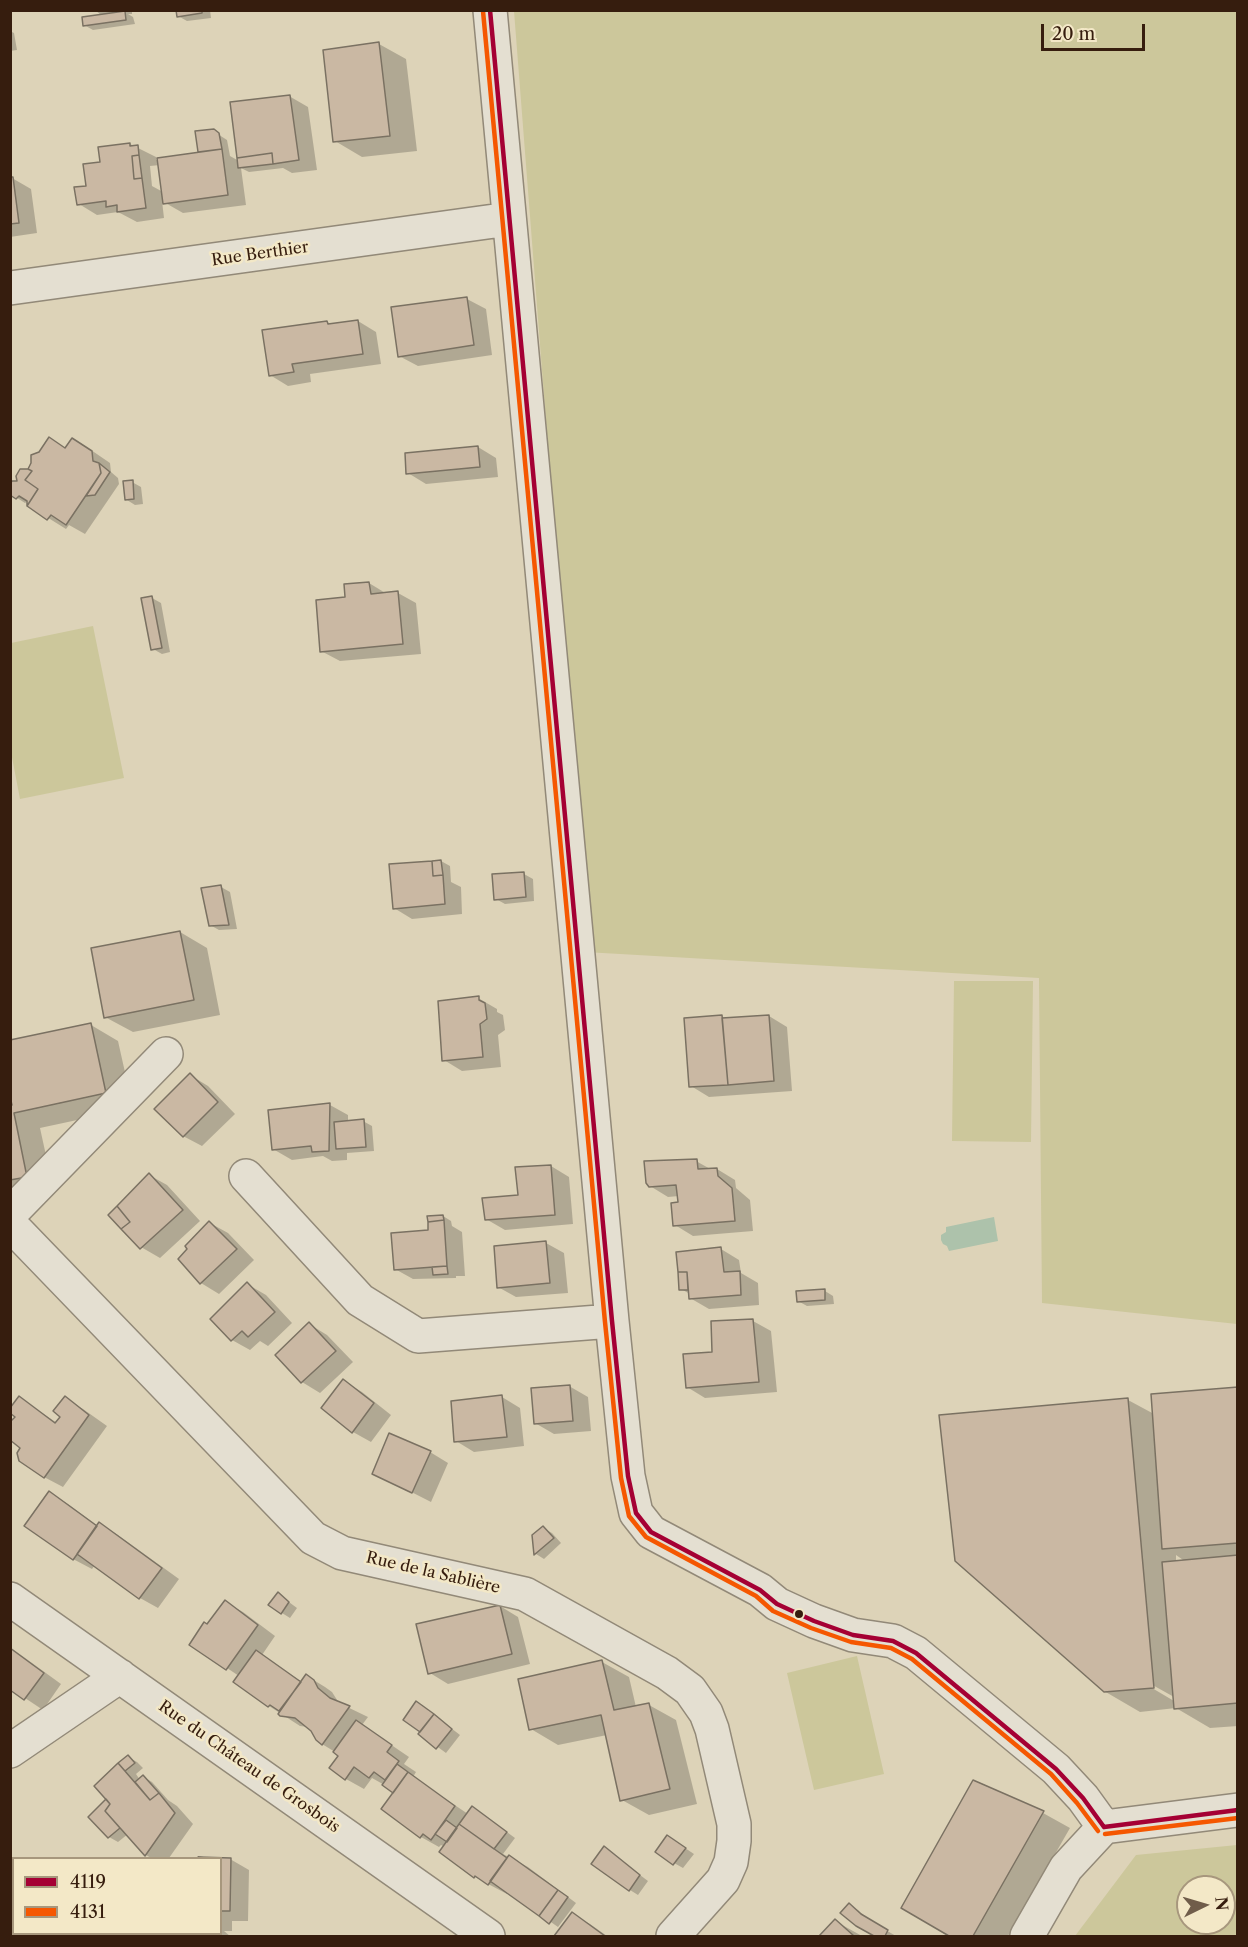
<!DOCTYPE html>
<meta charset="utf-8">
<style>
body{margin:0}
#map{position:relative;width:1248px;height:1947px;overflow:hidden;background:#ddd3b8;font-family:"Libre Caslon Text",serif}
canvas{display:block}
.frame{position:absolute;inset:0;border:12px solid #361d0e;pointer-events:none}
.legend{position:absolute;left:12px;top:1857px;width:210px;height:78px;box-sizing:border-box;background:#f3e8c7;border:2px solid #a7977d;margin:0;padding:8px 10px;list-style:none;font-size:18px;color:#361d0e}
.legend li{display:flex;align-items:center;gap:12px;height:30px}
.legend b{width:30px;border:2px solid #a7977d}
.north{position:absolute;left:1176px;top:1875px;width:60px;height:60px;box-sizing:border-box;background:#f3e8c7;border:2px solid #a7977d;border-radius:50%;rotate:85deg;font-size:16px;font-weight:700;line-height:24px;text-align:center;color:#361d0e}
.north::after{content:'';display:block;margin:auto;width:21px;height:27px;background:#705d4a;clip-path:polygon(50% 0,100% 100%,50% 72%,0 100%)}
.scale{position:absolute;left:1041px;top:24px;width:104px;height:27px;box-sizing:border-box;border:3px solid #361d0e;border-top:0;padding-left:8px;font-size:18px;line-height:21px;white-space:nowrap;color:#361d0e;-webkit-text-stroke:4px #f3e8c7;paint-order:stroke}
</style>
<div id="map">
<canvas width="1248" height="1947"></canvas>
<div class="frame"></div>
<ul class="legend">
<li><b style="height:8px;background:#a50034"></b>4119</li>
<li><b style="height:8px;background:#f55701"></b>4131</li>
</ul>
<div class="north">N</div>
<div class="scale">20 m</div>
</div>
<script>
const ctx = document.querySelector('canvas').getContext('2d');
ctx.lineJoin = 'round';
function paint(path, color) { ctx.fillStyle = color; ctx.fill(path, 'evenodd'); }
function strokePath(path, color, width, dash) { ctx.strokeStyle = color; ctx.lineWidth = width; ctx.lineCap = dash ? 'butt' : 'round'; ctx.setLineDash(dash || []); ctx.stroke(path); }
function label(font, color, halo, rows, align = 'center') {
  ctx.font = font + ' "Libre Caslon Text",serif'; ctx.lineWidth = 5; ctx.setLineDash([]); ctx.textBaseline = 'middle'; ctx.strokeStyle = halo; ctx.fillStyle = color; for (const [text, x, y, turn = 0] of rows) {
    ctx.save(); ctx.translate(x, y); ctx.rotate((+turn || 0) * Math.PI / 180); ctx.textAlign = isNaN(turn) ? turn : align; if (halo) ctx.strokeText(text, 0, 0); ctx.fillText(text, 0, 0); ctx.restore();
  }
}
const green = new Path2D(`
 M514,11H1237V1324L1042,1303L1039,978L585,952L547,434Z
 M93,626L124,778L20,799L11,752V643Z
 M954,981H1033L1031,1142L952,1141Z
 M857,1656L884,1774L814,1790L787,1673Z
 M1237,1845V1936H1075L1136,1855ZM1188,1887H1224V1923H1188Z`);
const water = new Path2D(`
 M994,1217L998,1241L949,1251L947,1246L943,1244L941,1240V1235L946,1232V1227Z`);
const shadow = new Path2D(`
 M95,10H132V14H128L133,17L135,24L93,30L84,25L101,15Z
 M177,10H210L211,18L187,21L178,16Z
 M10,31L14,33L17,50L10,51Z
 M379,44L406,59L417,151L362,157L335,141Z
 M289,96L308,107L317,170L292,173L283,168L249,172L241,168L246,205L183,213L162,201L164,218L137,222L118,212L97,215L79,204L101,164L130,144L156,157V160L203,153L200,152L213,131L227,140L230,156L239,161ZM160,165L163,192L152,186L150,166Z
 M12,178L31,189L37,233L10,237V179Z
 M467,299L486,309L492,355L418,366L399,356Z
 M358,321L376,332L381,364L310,374L311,382L288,386L270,375L327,322L332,325Z
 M478,447L496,458L498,477L426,484L408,473Z
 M66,449L91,450L110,463L111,472L118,478L119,484L85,534L69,525L66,529L29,506V500L25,503L11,494L29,470Z
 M132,482L141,487L143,504L135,505L127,500Z
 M369,583L387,594L398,593L416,603L421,654L340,661L321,651L347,598Z
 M152,598L161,603L170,652L162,654L153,649Z
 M441,861L450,866L451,882L461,887L462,914L412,919L394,908Z
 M524,874L533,879L534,901L505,904L496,899Z
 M221,887L230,892L237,929L219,930L210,925Z
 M180,932L207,948L220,1015L133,1032L105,1017Z
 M478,998L497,1009V1012L503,1015L505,1030L498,1035L501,1067L462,1071L444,1060Z
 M769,1016L787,1027L792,1091L709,1097L691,1086L722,1017L727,1019Z
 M91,1025L118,1041L133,1108L40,1128L54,1192L10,1200V1107Z
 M190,1075L208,1086L235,1114L202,1146L183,1136Z
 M330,1105L348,1115V1122L363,1121L372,1126L374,1151L347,1153V1160L332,1161L323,1156L292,1160L273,1149Z
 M696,1161L712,1170L717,1169L735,1180L736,1188L750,1200L753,1231L693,1236L675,1225L680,1203L679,1196L668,1197L650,1186Z
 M551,1166L569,1177L573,1224L505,1230L486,1219L519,1196Z
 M149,1175L167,1185L200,1221L160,1258L141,1247Z
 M443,1216L451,1221L452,1226L462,1232L465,1276H456V1278L413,1279L395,1269Z
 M210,1223L228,1233L254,1260L219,1294L201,1283Z
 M546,1243L564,1253L568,1293L516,1297L498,1287Z
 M721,1249L739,1260L741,1273L758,1283L759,1305L709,1309L690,1298V1294L681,1289L678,1253Z
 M247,1284L266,1295L292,1323L268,1346L260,1341L250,1350L232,1340Z
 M825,1291L833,1296L834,1304L807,1306L798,1301Z
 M753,1321L771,1331L777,1392L705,1398L687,1387L713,1353Z
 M309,1324L327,1335L353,1362L320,1393L302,1382Z
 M344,1381L362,1392L391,1415L371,1442L353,1432Z
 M569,1386L588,1397L591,1431L554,1434L535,1423Z
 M1238,1388V1726L1210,1728L1176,1708L1140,1712L1104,1691L1128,1400L1154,1414ZM1176,1555L1186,1562H1176ZM1149,1683L1174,1697V1701L1147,1685Z
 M502,1397L520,1408L524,1446L474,1452L456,1441Z
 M20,1398L57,1423L62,1416L65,1398L83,1409L107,1426L63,1487L44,1477L22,1448L17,1417Z
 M430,1452L448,1463L431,1502L374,1473Z
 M50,1493L68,1504L98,1526L100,1524L118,1535L179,1579L158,1608L140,1598L95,1565L92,1569L73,1559Z
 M543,1528L552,1533L561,1543L544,1559L536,1554L534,1535Z
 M278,1594L297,1608L290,1618L282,1613Z
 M225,1602L243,1612L275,1636L262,1655L302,1682L307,1676L325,1687L332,1692L339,1703L368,1717L362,1725L409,1757L404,1764L416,1772L413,1777L468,1814L481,1813L515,1838L503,1854L528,1867L576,1903L558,1927L508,1892L507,1894L475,1877L441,1852L445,1847L441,1845L439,1847L421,1837L383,1809L400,1786L388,1787L372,1778L364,1789L346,1779L340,1755L322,1744L308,1727L300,1726L269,1706L239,1676L227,1668L208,1626Z
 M500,1606L518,1617L530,1664L448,1684L430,1673Z
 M10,1647L61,1684L43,1710L10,1688Z
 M602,1662L629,1677L636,1707L649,1705L676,1720L697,1804L649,1815L622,1800L607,1735L558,1745L531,1729Z
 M425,1708L460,1735L446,1753L420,1734Z
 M128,1757L137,1762L143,1768L136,1774L140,1780L144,1777L152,1782L168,1800L177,1806L193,1824L169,1858H151L146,1855L128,1834L118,1842L109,1837L90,1817L108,1799L96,1786Z
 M1043,1813L1070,1828L1008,1936H952L903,1907Z
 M676,1842L694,1854L683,1868L674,1863Z
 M604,1848L648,1881L638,1895L630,1890Z
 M220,1859H230L249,1870L248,1921H232V1931H224L230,1936H179L178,1934H220Z
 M849,1905L858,1910L870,1921L896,1936H877L857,1925Z
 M572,1914L590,1924L607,1936H556Z
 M835,1921L862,1936H821Z`);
const building = new Path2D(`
 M176,10H202V13L177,17Z
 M125,11L126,20L83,26L82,17Z
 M379,42L390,136L333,142L323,50Z
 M290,95L299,160L273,164L272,153L237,158L230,102Z
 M214,129L219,133L222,149L198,152L195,131Z
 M130,143V146L138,145L139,155L132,156L134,179L142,178L146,208L117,212V205L106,207V201L77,205L74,187L86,186L83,164L100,162L98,147Z
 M222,149L228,195L163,204L157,158Z
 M272,153L273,164L238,168L237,158Z
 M139,155L142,178L134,179L132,156Z
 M10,177H13L19,223L10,224Z
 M467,297L474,345L398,357L391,307Z
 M358,320L363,354L292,364L294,372L269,376L262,330L327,321L328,324Z
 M49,437L65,448L72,438L92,451L93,461L99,463L101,473L66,525L51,515L47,520L27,506L38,489L25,480L32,471L28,469L31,463V455L39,452Z
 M478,446L480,467L406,474L405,453Z
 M99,463L110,472L95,495L86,496L101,473Z
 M20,469H28L32,471L25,480L38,489L27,506V501L19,496L16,499L10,495V484L12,481H17L16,476Z
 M133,480L134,499L125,500L123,481Z
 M369,582L371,594L398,591L403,644L320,652L316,600L345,597L344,584Z
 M152,596L162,648L151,650L141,598Z
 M441,860L443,875L433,876L432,861Z
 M432,861L433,876L443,875L445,904L393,909L389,864Z
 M524,872L526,897L494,900L492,874Z
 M221,885L229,925L209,926L201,888Z
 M180,931L194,1000L104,1018L91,948Z
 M479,996V1000L485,1003L487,1019L480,1024L483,1057L442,1061L438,1001Z
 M722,1015L728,1085L689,1087L684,1018Z
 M769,1015L774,1081L728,1085L722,1018Z
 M91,1023L106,1093L14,1113L27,1177L10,1180V1106L12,1105L10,1097V1040Z
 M190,1073L218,1102L183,1137L154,1109Z
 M330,1103L329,1151L312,1152L311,1146L272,1150L268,1110Z
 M364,1119L366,1147L336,1149L334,1122Z
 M697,1159L698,1169L717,1168L718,1176L732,1188L735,1221L673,1226L671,1203L678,1202L676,1185L649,1187L646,1183L644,1161Z
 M551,1165L555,1215L485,1220L482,1198L518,1195L515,1167Z
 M149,1173L183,1210L140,1249L121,1229L130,1222L117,1206Z
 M117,1206L130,1222L121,1229L108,1215Z
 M443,1215L444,1220L428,1222L427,1216Z
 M444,1220L447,1266L394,1270L391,1233L428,1230V1222Z
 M209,1221L237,1249L200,1284L178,1259L187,1249L185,1246Z
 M546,1241L550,1283L497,1288L494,1246Z
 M721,1247L724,1272L740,1271L741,1295L689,1299L687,1272H678L676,1252Z
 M447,1266L448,1274L433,1275L432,1267Z
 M678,1272H687L688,1290H679Z
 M247,1282L275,1312L248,1337L242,1331L231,1341L210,1319Z
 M825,1289V1300L797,1302L796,1291Z
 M753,1319L759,1382L686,1388L683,1354L712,1352L711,1321Z
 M309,1322L336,1351L301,1383L275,1355Z
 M343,1379L374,1403L352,1433L321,1408Z
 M570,1385L573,1421L534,1424L531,1388Z
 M1238,1387V1543L1162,1549L1151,1394Z
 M502,1395L507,1437L454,1442L451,1401Z
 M19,1396L55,1423L60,1417L53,1411L65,1396L89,1415L44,1478L19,1461L17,1453L20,1448L10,1440V1422L15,1417L10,1413V1408Z
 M1128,1398L1154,1688L1104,1692L955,1561L939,1415Z
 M389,1433L431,1451L412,1493L372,1474Z
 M49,1491L97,1526L73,1560L24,1526Z
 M99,1522L162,1568L139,1599L77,1554Z
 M543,1526L554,1538L534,1555L532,1535Z
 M1238,1555V1703L1174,1709L1162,1562Z
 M278,1592L289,1602L281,1614L268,1605Z
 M225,1600L258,1625L226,1670L189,1645L204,1622L207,1624Z
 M500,1605L512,1654L428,1674L416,1624Z
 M10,1648L44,1673L24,1700L10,1690Z
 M256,1650L301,1682L279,1711L270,1705L268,1707L233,1682Z
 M602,1660L614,1710L649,1703L670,1789L620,1801L601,1715L529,1730L518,1679Z
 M306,1674L314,1680L318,1688L330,1698L350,1706L322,1745L316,1740L311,1731L295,1718L280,1716L278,1714Z
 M416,1701L434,1714L420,1732L403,1720Z
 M434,1714L452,1729L436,1749L418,1734Z
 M356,1720L392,1745L387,1752L399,1761L385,1780L374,1772L369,1778L354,1767L345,1780L329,1768L338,1756L333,1752Z
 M128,1755L135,1763L125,1771L118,1763Z
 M118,1763L150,1800L159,1793L175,1813L145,1856L105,1811L110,1804L94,1786Z
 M397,1764L408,1772L393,1793L382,1785Z
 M408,1772L455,1806L431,1840L423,1834L420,1838L381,1809Z
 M143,1775L159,1793L150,1800L135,1782Z
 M973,1780L1044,1811L973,1936H949L901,1908Z
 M106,1799L110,1804L105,1811L120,1828L108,1838L88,1817Z
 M472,1806L507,1832L494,1849L459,1824Z
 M446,1820L457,1828L447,1842L435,1834Z
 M459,1824L507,1858L488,1885L475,1876L474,1878L439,1852Z
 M667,1835L686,1848L673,1865L655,1852Z
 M604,1846L640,1875L629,1891L591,1864Z
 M509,1855L558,1890L539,1916L490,1881Z
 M198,1857L231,1858L230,1911H220V1858Z
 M558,1890L568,1897L549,1924L539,1916Z
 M849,1903L861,1914L888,1930L885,1936H874L856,1926L840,1913Z
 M572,1912L605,1936H554Z
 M835,1919L854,1936H819Z`);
const minor = new Path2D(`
 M490,10L612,1321L628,1476L636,1513L651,1532L760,1590L777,1604L814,1621L853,1635L893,1641L916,1653L1056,1769L1083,1798L1104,1827
 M10,288L509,219
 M246,1176L360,1300L418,1336L612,1321
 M10,1214L166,1054
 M10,1224L313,1538L342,1553L525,1594L667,1673L690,1690L706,1713L712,1729L734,1824V1841L731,1862L723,1880L673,1936
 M10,1599L488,1936
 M10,1751L120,1676
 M1104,1827L1238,1810
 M1027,1936L1066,1868L1104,1827`);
const bus1 = new Path2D(`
 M490,10L612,1321L628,1476L636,1513L651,1532L760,1590L777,1604L814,1621L853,1635L893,1641L916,1653L1056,1769L1083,1798L1104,1827
 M1104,1827L1238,1810`);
const bus2 = new Path2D(`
 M483,11L605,1322L621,1478L629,1516L646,1537L756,1596L773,1611L811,1628L851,1642L891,1648L912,1659L1051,1774L1077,1803L1098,1831
 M1105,1834L1238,1818`);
const markers = [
 [799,1614,5,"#361d0e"]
];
const streetNames = [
 ["Rue Berthier",260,254,-8],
 ["Rue de la Sablière",433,1573,13],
 ["Rue du Château de Grosbois",249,1767,35]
];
paint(green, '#ccc79b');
paint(water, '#adc2ab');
paint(shadow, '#0003');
paint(building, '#cab8a3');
strokePath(building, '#7a7162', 1.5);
strokePath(minor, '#928978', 36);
strokePath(minor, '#e4dfd1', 33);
strokePath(bus1, '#a50034', 4.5);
strokePath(bus2, '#f55701', 4.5);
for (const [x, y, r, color] of markers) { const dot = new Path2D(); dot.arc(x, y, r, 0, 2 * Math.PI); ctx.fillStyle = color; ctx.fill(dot); strokePath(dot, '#f3e8c7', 2); }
label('16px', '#361d0e', '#f3e8c7', streetNames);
</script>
